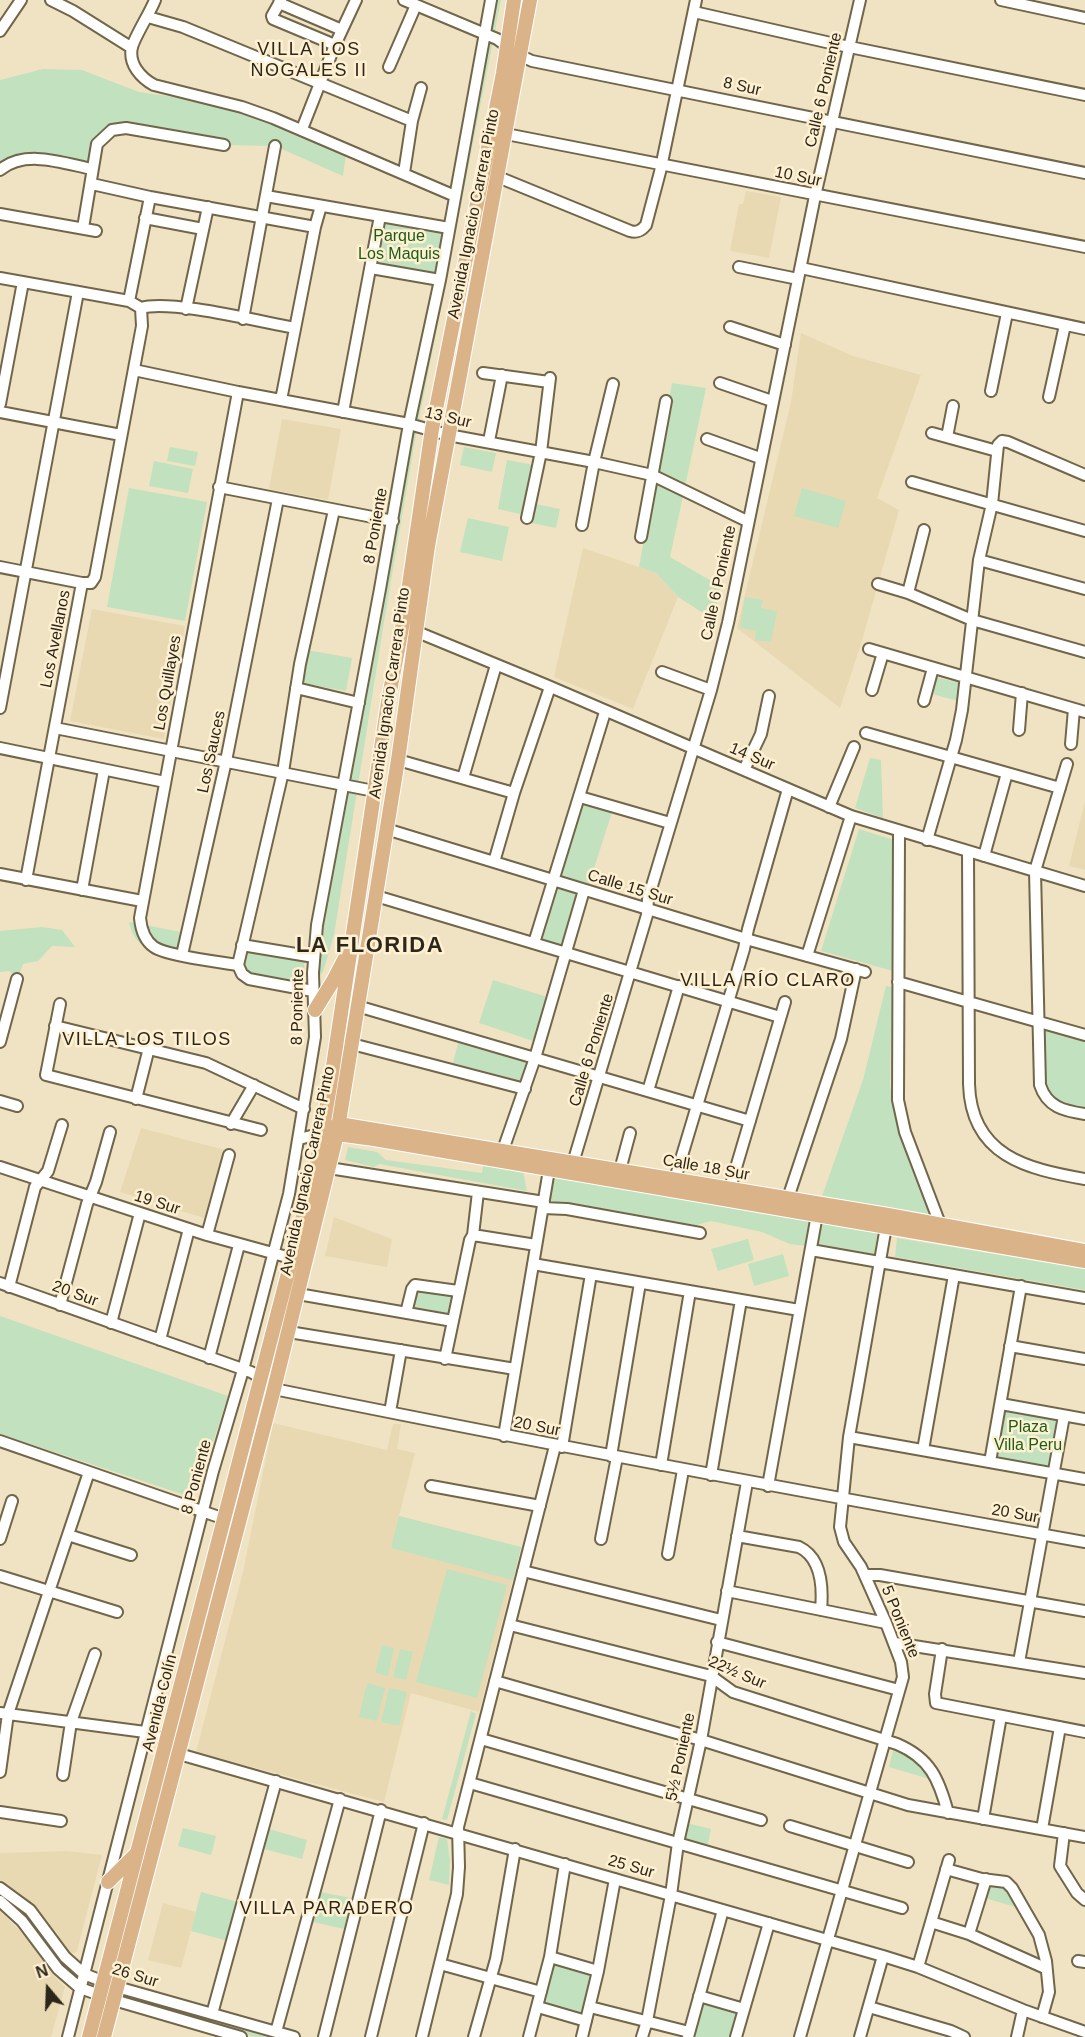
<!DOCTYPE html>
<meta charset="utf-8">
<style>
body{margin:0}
#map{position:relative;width:1085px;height:2037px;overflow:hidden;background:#f0e3c3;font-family:Helvetica,sans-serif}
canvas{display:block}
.north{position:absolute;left:18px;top:1959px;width:60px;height:60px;-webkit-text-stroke:4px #fef0d0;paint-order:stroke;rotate:341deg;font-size:16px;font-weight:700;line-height:24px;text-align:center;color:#2c271b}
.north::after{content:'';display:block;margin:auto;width:21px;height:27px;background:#2c271b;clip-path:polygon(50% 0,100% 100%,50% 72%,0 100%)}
</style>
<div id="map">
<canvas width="1085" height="2037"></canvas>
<div class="north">N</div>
</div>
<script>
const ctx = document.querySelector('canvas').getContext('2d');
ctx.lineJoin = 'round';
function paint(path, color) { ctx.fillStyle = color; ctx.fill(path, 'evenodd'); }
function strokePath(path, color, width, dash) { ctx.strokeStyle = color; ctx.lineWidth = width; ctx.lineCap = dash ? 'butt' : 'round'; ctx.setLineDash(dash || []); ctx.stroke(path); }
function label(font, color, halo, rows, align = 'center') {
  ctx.font = font + ' Helvetica,sans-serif'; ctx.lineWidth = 5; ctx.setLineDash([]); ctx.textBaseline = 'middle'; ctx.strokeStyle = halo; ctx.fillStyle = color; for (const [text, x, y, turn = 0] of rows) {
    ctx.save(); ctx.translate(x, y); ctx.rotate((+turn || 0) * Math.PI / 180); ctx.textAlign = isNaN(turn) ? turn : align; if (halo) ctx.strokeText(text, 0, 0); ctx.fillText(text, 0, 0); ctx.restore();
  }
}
const built = new Path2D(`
 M746,191L781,197L769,258L730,251L739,204H743Z
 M801,333L853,356L921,375L877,498L899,510L861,644L840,708L737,628L791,402Z
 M282,419L341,429L328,500L269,489Z
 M583,548L656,573L678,597L633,709L554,677Z
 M92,609L185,626L164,739L70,721Z
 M1085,801V870L1069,866Z
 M141,1128L225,1150L204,1218L120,1192Z
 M334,1217L392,1239L387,1267L325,1256Z
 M273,1423L387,1450L393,1424H401L397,1449L415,1453L399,1516L521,1547L479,1712L411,1693L384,1802L196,1752L243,1572Z
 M68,1851L102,1855L77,1951L74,1954L68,1951L31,1904L17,1891L0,1881V1853Z
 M163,1903L196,1912L181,1968L148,1960Z
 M0,1911L27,1938L51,1973L65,1987L51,2037H0Z`);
const green = new Path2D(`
 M496,0H501L415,440L384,622L334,935L323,972L317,980L316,955L365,678Z
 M43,69L82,70L139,92L202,101L266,120L346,154L343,176L275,146L224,145L126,128L103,136L92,169L16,158L0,163V80Z
 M377,218L446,230L438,276L369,265Z
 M672,383L706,388L670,557L720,586L714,620L678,597L656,573L639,567Z
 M170,447L198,452L195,466L167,461Z
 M464,447L496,453L492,472L460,465Z
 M507,460L534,465L524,515L498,509Z
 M154,461L193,469L188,493L149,486Z
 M129,488L207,502L185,621L107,607Z
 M802,488L846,501L838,528L794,516Z
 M531,503L560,509L556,528L527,522Z
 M468,518L509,527L502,561L460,552Z
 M745,597L763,600L761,608L777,611L771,642L755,640L756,631L740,628Z
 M307,650L352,658L346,691L301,683Z
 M934,677L961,683L958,701L929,693Z
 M870,758L881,760L883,818L855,808Z
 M582,800L613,809L589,884L559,875Z
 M859,829L894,840L893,971L821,951Z
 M555,885L582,893L564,949L537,942Z
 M129,922L181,932L176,956C152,950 135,950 129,922Z
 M42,927L62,930L75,947L52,946L38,961L23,964L18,978L9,971L0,972V931Z
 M245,947L304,961L305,985L247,975L242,971Z
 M493,980L547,997L533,1041L479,1023Z
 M886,986L892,987L890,1085L896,1122L929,1214L822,1196L863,1080Z
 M1041,1028L1085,1041V1108L1055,1103L1043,1089Z
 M458,1043L527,1062L522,1081L453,1063Z
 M348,1147L377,1152L386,1160L482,1173L483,1166L523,1171L527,1191L379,1164L374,1167L345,1160Z
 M553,1174L878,1231L874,1254L790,1244L762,1232L711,1221L697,1225L548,1202Z
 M897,1238L1085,1269V1290L895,1257Z
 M748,1239L754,1260L718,1271L711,1249Z
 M783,1254L789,1276L754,1286L748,1264Z
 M416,1290L454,1293L452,1315L447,1316L411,1309Z
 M0,1316L228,1396L197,1492L191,1497L0,1434Z
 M1002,1405L1063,1415L1053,1470L993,1459Z
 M399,1516L521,1547L513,1580L391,1548Z
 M447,1569L507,1585L477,1698L416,1682Z
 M382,1645L394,1648L388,1676L375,1673Z
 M400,1649L413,1652L406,1680L393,1677Z
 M367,1683L385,1688L377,1721L359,1717Z
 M389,1688L407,1692L399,1726L381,1722Z
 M471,1711L476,1714L447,1820L442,1819Z
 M894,1746L910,1752L933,1780L889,1767Z
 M687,1823L711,1829L707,1848L682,1840Z
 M183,1828L216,1836L211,1855L178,1846Z
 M269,1829L307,1840L302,1859L264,1849Z
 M439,1837L447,1839L450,1860L449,1885L429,1880Z
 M989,1883L1006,1887L1019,1908L985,1898Z
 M201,1892L238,1902L228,1941L191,1931Z
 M320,1892L351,1898L344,1929L313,1922Z
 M554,1962L594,1973L586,2015L543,2004Z
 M125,1995L265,2034L267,2037H255L125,2000Z
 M702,2000L739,2011L732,2037H691Z`);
const minor = new Path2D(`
 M51,0L73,11L132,48
 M155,0C150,13 136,34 132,47C128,64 141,78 154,85L242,107L273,118L455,196
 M281,0L272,16L273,19L335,45
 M404,0L497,39L521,56L532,61L1085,173
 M1001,0L1085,18
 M279,3L342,30
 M694,12L835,44L1085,95
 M148,17L183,27L412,121
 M0,31L21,0
 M389,67L416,5
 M302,129L335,45L356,0
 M506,134L1085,247
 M0,170C25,149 63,163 92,169
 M404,173L412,121L421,88
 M498,177L630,231C637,233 641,231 646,225L660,172L696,0
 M92,184L150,197L315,227
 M266,196L449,228
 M0,214L96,231
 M145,218L203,229
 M83,228L97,144L112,130L126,128L224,145
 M739,267L798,279
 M371,268L440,280
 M801,268L1085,329
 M0,278L129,301L141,308
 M129,301L150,197
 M141,308C170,299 261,322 295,328
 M186,309L208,207
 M243,319L275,146
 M730,327L785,345
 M134,370L238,392L409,424L448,435L594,462L652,475L747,521
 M483,373L549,382
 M720,383L772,401
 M991,391L1007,313
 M238,392L140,918C141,929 144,940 154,947C167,956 220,962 238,965
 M1049,397L1065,325
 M281,400L315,227L321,206
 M0,404L23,282
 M0,412L121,435
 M343,412L380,216
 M932,433L997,451
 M947,437L953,406
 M707,439L760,458
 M489,441L502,375
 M912,482L1085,531
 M219,487L393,521
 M527,518L541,452L550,378
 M582,525L594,462L613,384
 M641,537L666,401
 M979,560L1085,589
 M0,567L82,583H91L95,577L142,326L141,308
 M878,584L908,593L972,620L1085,652
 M908,593L924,530
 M410,629L546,685L851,816L1085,886
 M869,649L1085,712
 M662,672L711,690
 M296,688L359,703
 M872,690L883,653
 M924,701L933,668
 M0,708L78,292
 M55,728L374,791
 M1019,730L1022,693
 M866,733L1060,788
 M1071,744L1074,709
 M0,748L165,782
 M398,760L514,793
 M1067,764L1035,871L1040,1085C1047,1107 1064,1111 1085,1114
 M744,770L761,734L769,696
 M463,778L496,665
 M580,797L670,823
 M829,807L854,747
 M386,829L746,939L865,972
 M899,832L898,1100L905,1132L940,1224
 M927,840L956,740L962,710L979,560L992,504L998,445L1002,441L1008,442L1085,475
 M968,851L969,1084C971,1156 1027,1169 1085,1179
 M984,856L1007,773
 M494,862L514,793L550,687
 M0,874L142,901
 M26,880L82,583
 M82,890L104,770
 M376,896L780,1017
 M534,943L605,712
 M242,945L314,957
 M182,955L226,761L278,499
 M807,956L851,816
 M238,965L283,772L300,664L334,510
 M238,965L242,974L249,979L313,991
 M898,982L1085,1035
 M60,1004L46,1075L261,1130
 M357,1006L750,1121
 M55,1026L206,1063L304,1109
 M0,1042L17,979
 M352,1044L525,1089
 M648,1091L679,986
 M136,1099L149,1048
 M0,1101L17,1106
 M231,1124L254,1085
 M299,1139L323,1133
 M503,1150L535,1058L584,890
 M573,1163L647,915L648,899L711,690L728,623L815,196L860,0
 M0,1167L207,1235L298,1260
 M329,1168L544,1202
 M620,1170L630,1133
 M675,1179L744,949L748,929L788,789
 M730,1188L785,1002
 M788,1198L841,1039L856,969
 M543,1208L567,1209L700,1233
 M207,1235L229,1155
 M473,1235L536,1245
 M811,1250L1085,1298
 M533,1264L799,1310
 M0,1283L251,1372L261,1378L274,1389C544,1444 814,1494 1085,1542
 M9,1287L35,1187L48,1171L62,1125
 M298,1294L453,1321
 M60,1305L87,1204L96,1182L110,1132
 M406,1313L412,1289L415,1285L458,1291
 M111,1323L140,1213
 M289,1332L515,1369
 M160,1340L189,1229
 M1010,1346L1085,1359
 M209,1358L239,1245
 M445,1359L470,1240L473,1235L478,1192
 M1001,1404L1085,1419
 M390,1412L401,1350
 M504,1436L550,1164
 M849,1437L1085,1479
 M0,1441L219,1517L227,1523L235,1537
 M562,1447L591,1274
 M923,1450L954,1275
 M611,1456L640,1283
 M990,1462L1021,1286
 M661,1465L690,1291
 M711,1475L741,1300
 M431,1486L540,1506
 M768,1486L818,1209
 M68,1535L131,1555
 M737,1536L799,1547C822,1558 823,1588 821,1610
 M0,1539L12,1501
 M601,1539L617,1457
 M668,1554L683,1470
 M523,1571L721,1620
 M865,1575H880L1085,1611
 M0,1576L117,1612
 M727,1591L886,1623
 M510,1625L711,1676L733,1692L897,1744C930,1758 939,1779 948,1813
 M717,1642L899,1690
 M895,1643L1085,1673
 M942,1649L935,1694L936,1703L1085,1732
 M1019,1662L1064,1416
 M495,1681L701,1740L908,1805L1085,1837
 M0,1713L145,1732L167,1741L179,1754L883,1956L918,1967L1023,2010L1085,2032
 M481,1739L761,1820
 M0,1772L8,1714L89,1472
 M63,1775L71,1722L95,1654
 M470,1783L902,1908
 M0,1812L61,1821
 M983,1819L1001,1716
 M790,1826L908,1862
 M1042,1829L1060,1727
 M1064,1833L1060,1866L1077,1893L1085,1900
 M946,1869L982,1879L1006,1882L1012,1888L1039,1935L1046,1961L1049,1992L1042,2017
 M0,1888L30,1910L65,1957L84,1974L117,1987L294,2037
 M0,1901L22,1921L58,1969L80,1988L114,2000L241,2037
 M931,1922L969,1934L1045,1968
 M969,1934L986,1879
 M550,1957L598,1971
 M1078,1961L1085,1962
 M440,1964L541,1992
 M918,1967L949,1860
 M699,1996L744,2009
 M538,2007L586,2021
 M590,2007L689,2032
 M869,2007L951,2031L964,2037
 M212,2014L276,1781
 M276,2032L340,1799
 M68,2037L213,1471L243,1370L289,1194L315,1037L313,973L317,925L380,589L409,424L440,280L491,0
 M324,2037L381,1810
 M371,2037L424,1823
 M422,2037L457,1894L459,1867L458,1827L555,1446
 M474,2037L496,1959L515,1849
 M529,2037L550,1957L565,1864
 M582,2037L598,1971L615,1879
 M642,2037L647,2021L671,1895L678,1843L701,1740L747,1482
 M688,2037L723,1910
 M736,2037L769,1923
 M800,2037L903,1677L901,1662L886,1623L861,1567L844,1542L840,1527L849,1437L887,1221
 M860,2037L883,1956
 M1017,2037L1023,2010`);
const major = new Path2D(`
 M315,1010L333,981L345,958
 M332,1128L339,1124L888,1215L1085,1251
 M329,1136L337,1134L374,1139L1085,1261
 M108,1882L136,1854
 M89,2037L317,1162L330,1086L388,702L405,612L432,429L503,73L514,0
 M104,2037L274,1389L337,1134L398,760L428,546L530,0`);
const streetNames = [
 ["8 Sur",742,87,12],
 ["Calle 6 Poniente",824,90,-77],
 ["10 Sur",798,177,12],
 ["Avenida Ignacio Carrera Pinto",474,214,-79],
 ["13 Sur",448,418,13],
 ["8 Poniente",376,526,-80],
 ["Calle 6 Poniente",719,583,-78],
 ["Los Avellanos",56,639,-79],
 ["Los Quillayes",168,683,-80],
 ["Avenida Ignacio Carrera Pinto",390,693,-82],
 ["Los Sauces",212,752,-78],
 ["14 Sur",752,757,23],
 ["Calle 15 Sur",630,888,17],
 ["8 Poniente",298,1007,-89],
 ["Calle 6 Poniente",592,1050,-73],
 ["Calle 18 Sur",706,1168,10],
 ["Avenida Ignacio Carrera Pinto",308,1171,-78],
 ["19 Sur",157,1203,18],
 ["20 Sur",75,1294,20],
 ["20 Sur",537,1427,11],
 ["8 Poniente",197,1477,-75],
 ["20 Sur",1015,1514,10],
 ["5 Poniente",900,1622,68],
 ["22½ Sur",737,1673,23],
 ["Avenida Colín",160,1703,-76],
 ["5½ Poniente",681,1757,-78],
 ["25 Sur",631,1867,16],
 ["26 Sur",135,1976,17]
];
const parkNames = [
 ["Parque",399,237],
 ["Los Maquis",399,255],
 ["Plaza",1028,1428],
 ["Villa Peru",1028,1446]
];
const neighbourhoodNames = [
 ["VILLA LOS",309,50],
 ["NOGALES II",309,71],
 ["VILLA RÍO CLARO",768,981],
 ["VILLA LOS TILOS",147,1040],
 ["VILLA PARADERO",327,1909]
];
const districtNames = [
 ["LA FLORIDA",370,946]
];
paint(built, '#e9d9b2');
paint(green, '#c2e1be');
strokePath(minor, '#72664a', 14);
strokePath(major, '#fff', 16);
strokePath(minor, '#fff', 10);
strokePath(major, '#dab388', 14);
label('16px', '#2c271b', '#fef0d0', streetNames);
label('16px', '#1d5d18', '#fef0d0', parkNames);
ctx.letterSpacing = '1.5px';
label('18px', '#2c271b', '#fef0d0', neighbourhoodNames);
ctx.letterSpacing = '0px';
ctx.letterSpacing = '1.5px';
label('bold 22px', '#2c271b', '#fef0d0', districtNames);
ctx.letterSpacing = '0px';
</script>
